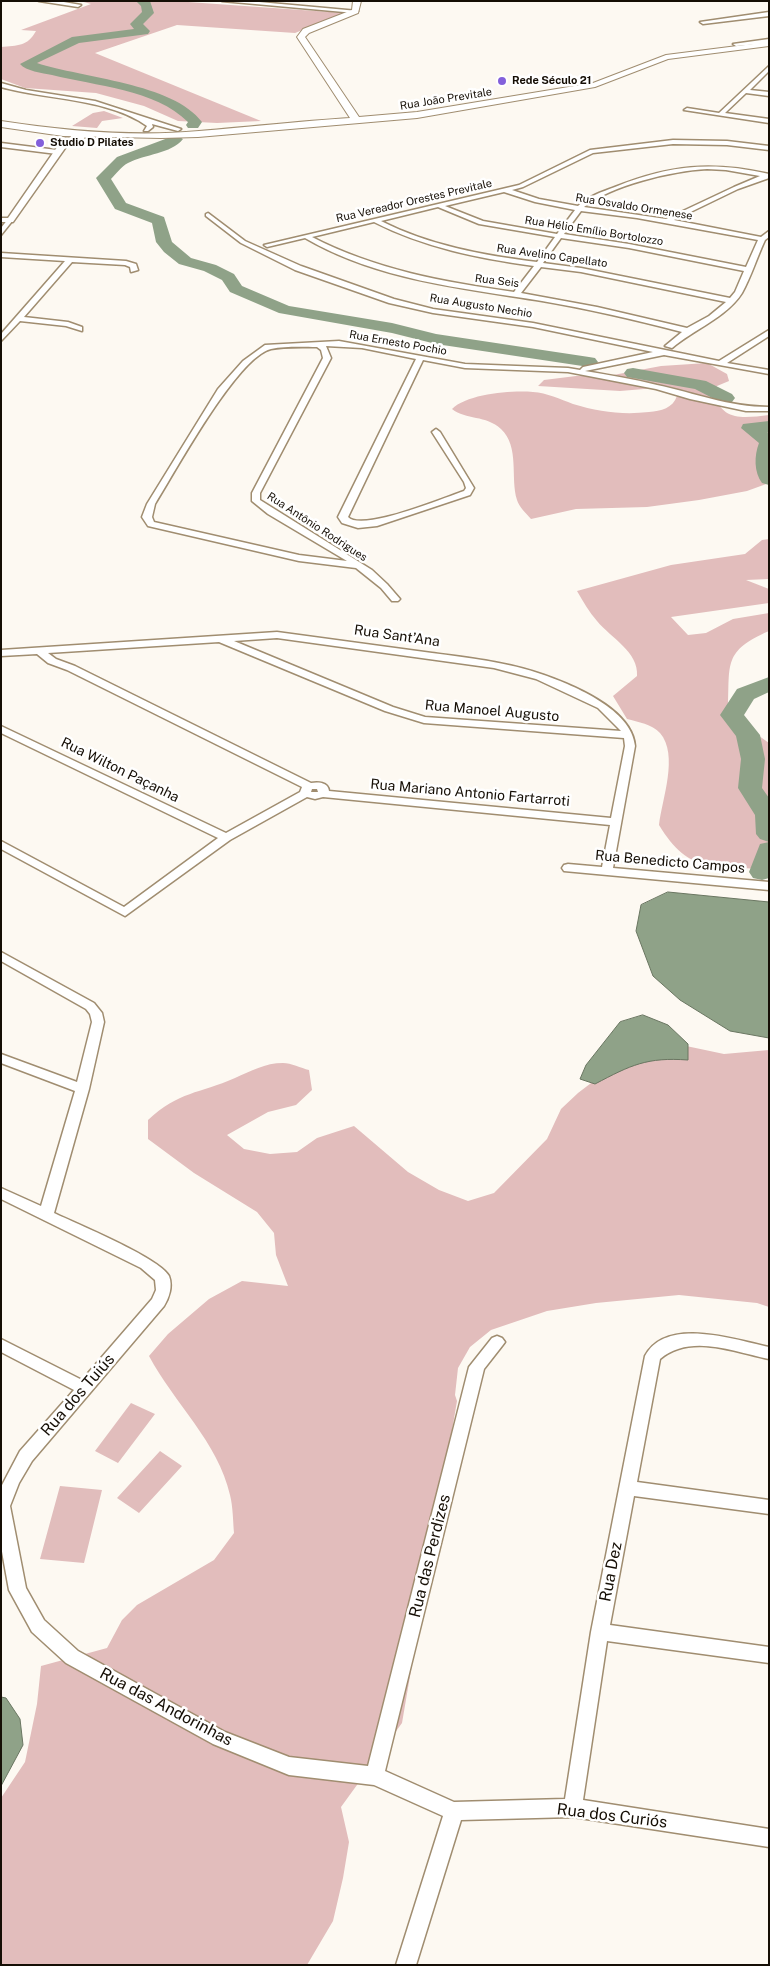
<!DOCTYPE html>
<meta charset="utf-8">
<style>
body{margin:0}
#map{position:relative;width:770px;height:1966px;overflow:hidden;background:#fdf9f2;font-family:"Public Sans",sans-serif}
canvas{display:block}
.frame{position:absolute;inset:0;border:2px solid #150e05;pointer-events:none}
</style>
<div id="map">
<canvas width="770" height="1966"></canvas>
<div class="frame"></div>
</div>
<script>
const ctx = document.querySelector('canvas').getContext('2d');
ctx.lineJoin = 'round';
function paint(path, color) { ctx.fillStyle = color; ctx.fill(path, 'evenodd'); }
function strokePath(path, color, width, dash) { ctx.strokeStyle = color; ctx.lineWidth = width; ctx.lineCap = dash ? 'butt' : 'round'; ctx.setLineDash(dash || []); ctx.stroke(path); }
function label(font, color, halo, rows, align = 'center') {
  ctx.font = font + ' "Public Sans",sans-serif'; ctx.lineWidth = 5; ctx.setLineDash([]); ctx.textBaseline = 'middle'; ctx.strokeStyle = halo; ctx.fillStyle = color; for (const [text, x, y, turn = 0] of rows) {
    ctx.save(); ctx.translate(x, y); ctx.rotate((+turn || 0) * Math.PI / 180); ctx.textAlign = isNaN(turn) ? turn : align; if (halo) ctx.strokeText(text, 0, 0); ctx.fillText(text, 0, 0); ctx.restore();
  }
}
const green = new Path2D(`
 M104,111L123,118L102,121L97,128L72,126L93,113Z
 M131,1403L155,1414L118,1463L95,1451Z
 M160,1451L182,1466L139,1513L117,1498Z
 M60,1486L102,1490L84,1563L40,1559Z`);
const forest = new Path2D(`
 M80,1H174L344,13L295,33L177,25L95,53L261,121L217,123L178,121L144,106L96,93L25,88L1,79V47C18,45 27,47 36,31L21,30L91,4Z
 M707,363L727,374L729,381L717,386L713,392C722,422 743,418 769,415V483L747,491L699,500L647,507L576,509L531,519C526,513 519,507 517,500C510,478 520,447 501,429C486,415 466,420 452,409C467,394 511,390 533,392C547,393 560,399 573,404C599,412 623,415 649,412C661,411 673,408 677,396L672,390L656,388L620,391L538,386L544,380L576,376H608L661,366Z
 M769,539V579L746,580L769,589V603L671,617L688,635L706,633L733,619L769,613V631C723,651 730,664 728,707L738,721L769,743V869C717,867 689,875 659,825C662,799 679,755 660,733C652,724 638,722 627,719L613,696L637,676C639,652 611,638 597,621C589,612 583,601 577,591L671,565L745,554L762,540Z
 M672,1043L724,1054L769,1050V1307L757,1303L679,1295L596,1303L547,1311L491,1330L470,1347L458,1368L455,1395L457,1401L402,1723L341,1807L349,1842L343,1878L333,1921L307,1965H1V1798L25,1762L37,1704L41,1666L107,1648L122,1620L137,1605L214,1560L234,1533C233,1521 233,1507 230,1495C218,1442 174,1403 149,1356L168,1334L209,1299L242,1281L288,1286L276,1255L274,1233L257,1212L194,1173L148,1139V1120C179,1091 199,1094 235,1078C251,1071 265,1063 283,1063C291,1063 301,1068 309,1070L312,1090L296,1105L268,1112L227,1135L244,1149L270,1154L297,1152L317,1138L354,1126L408,1172L439,1190L468,1201L494,1193L547,1139L561,1109L578,1093L624,1058Z`);
const water = new Path2D(`
 M668,892L769,902V1038L730,1031L680,1000L653,976L636,931L641,905Z
 M643,1015L668,1025L688,1044V1060C647,1057 631,1065 595,1084L580,1079L586,1065L620,1022Z
 M1,1697L6,1698L20,1719L23,1745L1,1786Z`);
const river = new Path2D(`
 M136,1H150L154,13L143,24L150,31L148,34L79,43L37,63C82,78 173,83 202,122L198,128H188L186,125L188,122C155,89 95,86 52,75C42,73 26,71 20,64L72,37L134,29L130,24L142,12L141,6Z
 M176,135L183,139C171,154 145,154 128,163C122,166 116,174 111,179L126,203L164,217L172,242L191,258L216,265L234,274L242,286L289,306L392,323L436,334L589,357L595,358L598,362L595,366L589,367L436,344L392,333L279,313L230,292L222,280L204,271L179,264L164,252L156,242L152,223L115,209L96,178L117,157Z
 M633,368L706,381L732,394L735,398L732,402H720L695,389L627,377L624,373L627,369Z
 M769,421V432H767L769,433V485L762,483C754,472 754,456 759,443L741,428L743,424Z
 M769,677V692L754,699L744,715L760,735L765,759L762,788L769,798V842L760,839L756,834L755,815L738,788L741,759L736,736L720,715L737,689Z
 M769,842V878L762,880L753,878L749,872L760,844Z`);
const minor = new Path2D(`
 M39,1H58L81,5L78,7Z
 M222,1H248L358,11L355,13Z
 M769,12V16L703,24L700,22Z
 M769,39V43L736,46L733,44Z
 M769,66V71L750,90L769,92V96L746,93L725,113L769,119V123L684,110L687,108L719,113Z
 M1,83L26,90L95,101L181,129L178,131L152,124L153,127L148,131H144L147,126C108,98 47,100 1,87Z
 M673,140L727,141L769,146V150L727,145L673,144L593,153L523,187L512,190L539,199L578,206C588,196 602,192 615,187C669,165 712,161 769,174V178L738,189L674,220L761,237L769,231V237L765,240C757,257 751,277 742,293C727,317 693,330 672,348L665,346L682,332C636,320 589,309 542,301C461,288 377,280 305,238L267,247L264,245L519,185L590,150ZM707,169L726,170L760,176L734,187L666,219L584,207C612,185 672,171 707,169ZM504,192L535,202L575,210L557,234L483,221L445,206ZM438,207L479,224L555,237L537,262C482,255 431,246 381,221ZM581,211L637,218L758,240L746,267L629,244L564,234ZM374,222C425,248 478,258 534,266L514,292C444,282 376,270 312,237ZM561,238L629,248L744,271L735,292L730,298L581,268L543,263ZM541,267L581,272L726,302L709,316L687,328L597,307L521,293Z
 M1,143L57,150L60,152L57,154L1,147Z
 M208,213L245,241L301,266L394,299L433,309L533,323L719,361L769,330V336L727,363L769,370V374L664,355L585,371C609,375 633,379 657,385C695,393 729,407 769,407V411H746L690,399L656,389L568,372L465,368L423,360L348,517C362,532 443,498 464,491L466,488L464,482L432,432L436,429L440,432L474,488L470,495L377,526L358,528L342,523L338,517L416,359L362,348L326,346L331,358L260,493V500L372,570L387,584L400,599L398,601H392L381,588L356,568L299,561L148,526L142,517L147,504L218,389L243,361L265,345L339,341L465,364L568,368L580,370L583,367L653,352L533,327L433,313L389,303L295,270L241,243L206,216V214ZM317,347L321,350L323,358L252,493V501L268,514L347,561L299,555L154,522L152,517L155,504C175,472 237,357 271,349C285,346 303,347 317,347Z
 M8,219L13,220L1,235V228Z
 M1,253L126,261L136,264L138,270L131,272L130,267L125,265L72,262L24,317L68,322L82,327V331L66,326L20,321L1,341V334L65,261L1,257Z
 M277,632C329,639 380,646 432,653C469,658 508,662 544,675C575,686 632,710 635,746L613,868L769,882V890L564,871L562,868L564,865L568,864L602,867L610,825L323,797L315,799L307,797L230,840L125,916L1,849V841L124,907L218,838L1,733V726L226,833L300,792L302,787L67,670L48,663L37,654L1,656V650ZM277,638L494,668L536,679L598,708L621,731L425,717L393,707L234,641ZM219,642L385,711L424,723L624,738L625,746L611,818L329,791C328,782 318,782 311,783L75,666L56,659L48,653ZM312,789H317L318,792H311Z
 M1,952L94,1003L102,1013L104,1022L89,1089L54,1213C75,1223 160,1258 169,1276C173,1286 169,1298 164,1306L32,1461L19,1483L10,1506L26,1588L44,1620L78,1651L225,1732L289,1757L368,1766L469,1367L492,1338L497,1336L502,1338L505,1342L502,1346L484,1369L385,1771L454,1802L565,1799L591,1632L645,1356C666,1316 736,1340 769,1347V1359C734,1352 691,1333 660,1359L637,1482L769,1500V1514L634,1496L610,1625L769,1647V1663L607,1641L583,1800L769,1829V1847L573,1817L461,1820L416,1965H396L443,1816L374,1785L289,1775L213,1744L66,1663L32,1632L9,1590L1,1546V1487L20,1451L74,1390L1,1352V1339L82,1380L152,1299L156,1290L155,1280L141,1268L1,1199V1188L41,1206L75,1091L1,1063V1054L77,1082L92,1022L90,1014L86,1009L1,961Z`);
const tertiary = new Path2D(`
 M86,132H89V136L68,144L13,222H1V218H8L62,140Z`);
const secondary = new Path2D(`
 M353,1H361L358,13L309,33L305,37L359,117L417,112L593,83L666,55L769,42V46L668,59L595,87L417,118L198,137L161,138L63,136L1,127V121C66,131 133,137 199,131C249,127 300,121 350,118L297,37L303,29L352,10Z`);
const markers = [
 [502,81,5,"#8360db"],
 [40,143,5,"#8360db"]
];
const farPoinames = [
 ["Rede Século 21",512,81],
 ["Studio D Pilates",50,143]
];
const farStreetnames = [
 ["Rua João Previtale",446,99,-9],
 ["Rua Vereador Orestes Previtale",414,201,-13],
 ["Rua Osvaldo Ormenese",634,207,9],
 ["Rua Hélio Emílio Bortolozzo",594,231,9],
 ["Rua Avelino Capellato",552,256,8],
 ["Rua Seis",497,281,7],
 ["Rua Augusto Nechio",481,306,9],
 ["Rua Ernesto Pochio",398,343,10],
 ["Rua Antônio Rodrigues",317,527,33]
];
const streetNames = [
 ["Rua Sant’Ana",397,636,8],
 ["Rua Manoel Augusto",492,711,5],
 ["Rua Wilton Paçanha",120,770,26],
 ["Rua Mariano Antonio Fartarroti",470,793,5],
 ["Rua Benedicto Campos",670,862,5]
];
const nearStreetnames = [
 ["Rua dos Tuiús",78,1395,-49],
 ["Rua das Perdizes",430,1556,-76],
 ["Rua Dez",611,1572,-79],
 ["Rua das Andorinhas",166,1707,28],
 ["Rua dos Curiós",612,1816,7]
];
paint(green, '#e1bdbc');
paint(forest, '#e2bdbc');
paint(water, '#8fa288');
strokePath(water, '#6a7661', 1);
paint(river, '#8fa288');
strokePath(minor, '#a08d70', 3);
strokePath(tertiary, '#a08d70', 3);
strokePath(secondary, '#a08d70', 2);
paint(minor, '#fff');
paint(tertiary, '#fff');
paint(secondary, '#fff');
for (const [x, y, r, color] of markers) { const dot = new Path2D(); dot.arc(x, y, r, 0, 2 * Math.PI); ctx.fillStyle = color; ctx.fill(dot); strokePath(dot, '#fff', 2); }
label('bold 11px', '#150e05', '#fff', farPoinames, 'left');
label('11px', '#150e05', '#fff', farStreetnames);
label('14px', '#150e05', '#fff', streetNames);
label('16px', '#150e05', '#fff', nearStreetnames);
</script>
